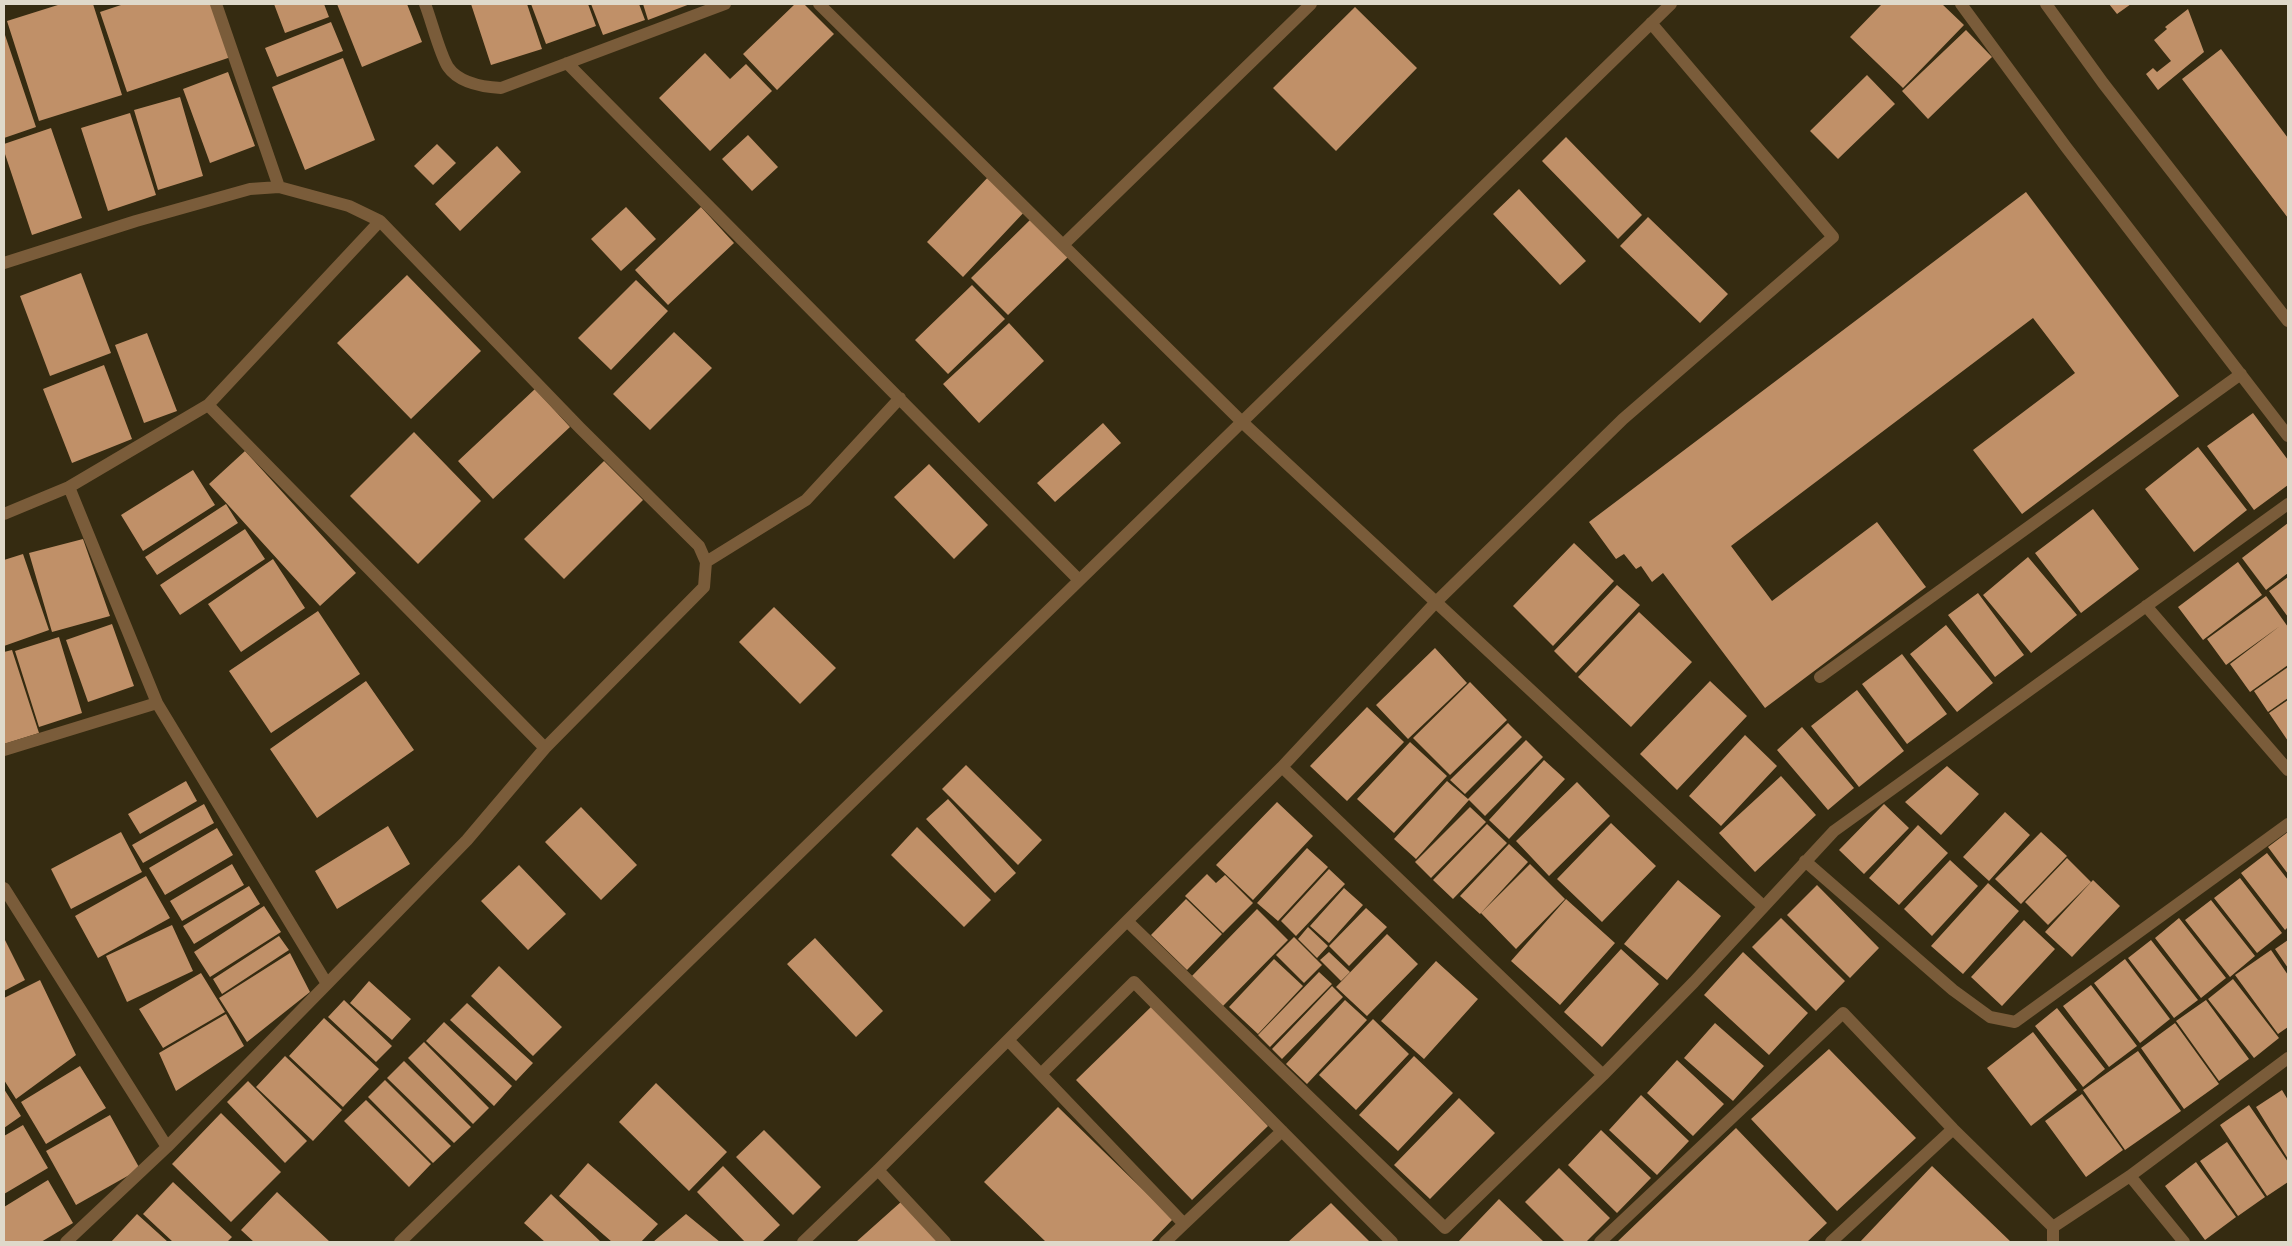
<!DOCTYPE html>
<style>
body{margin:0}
#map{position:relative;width:2292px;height:1246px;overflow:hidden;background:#352b11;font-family:Mulish,sans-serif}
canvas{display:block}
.frame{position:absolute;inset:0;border:5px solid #dfd9ca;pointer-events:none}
</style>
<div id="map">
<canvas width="2292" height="1246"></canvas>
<div class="frame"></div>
</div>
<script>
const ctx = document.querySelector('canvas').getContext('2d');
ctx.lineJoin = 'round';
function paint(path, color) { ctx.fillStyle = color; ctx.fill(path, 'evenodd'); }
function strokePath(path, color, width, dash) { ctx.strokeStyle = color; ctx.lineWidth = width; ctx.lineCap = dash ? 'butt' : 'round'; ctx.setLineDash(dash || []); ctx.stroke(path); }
const building = new Path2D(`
 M61,4H93L122,95L39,121L7,21Z
 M124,4H213L231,57L127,92L100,12Z
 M274,4H324L329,17L285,33Z
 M337,4H407L422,42L362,67Z
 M471,4H527L542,49L491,65Z
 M531,4H588L596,26L546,44Z
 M591,4H639L645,20L603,35Z
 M643,4H690L648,20Z
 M795,4H804L834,34L777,90L743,54Z
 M1882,4H1942L1964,25L1903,88L1850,37Z
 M2109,4H2131L2117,14Z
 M1355,7L1417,68L1336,151L1273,88Z
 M2188,9L2204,52L2158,90L2146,74L2153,68L2157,72L2171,61L2154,40L2167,29L2165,27Z
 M331,22L343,51L277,77L265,48Z
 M1966,30L1992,57L1928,119L1902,91Z
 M4,32L36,127L4,138Z
 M2221,49L2288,138V218L2182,79Z
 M705,53L730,79L746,64L772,91L710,151L659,98Z
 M343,58L375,140L305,170L272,87Z
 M228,72L255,146L210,163L183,89Z
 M1867,75L1895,104L1838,159L1810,131Z
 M180,97L203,176L158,190L134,110Z
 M130,113L156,195L108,211L81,128Z
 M51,128L82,218L32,235L4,151V144Z
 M748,135L778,167L752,191L722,159Z
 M1566,137L1642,215L1618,239L1542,161Z
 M437,144L456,163L433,185L414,166Z
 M497,146L521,172L460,231L435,204Z
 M990,175L1027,209L963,277L927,242Z
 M1519,189L1586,261L1560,285L1493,214Z
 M2026,192L2179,396L2022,514L1973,450L2075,373L2033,318L1731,546L1772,601L1877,522L1926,587L1765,708L1663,573L1652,582L1641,566L1636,569L1624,554L1616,559L1589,522Z
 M626,207L656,239L621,271L591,239Z
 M701,207L734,243L668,305L635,270Z
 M1648,217L1728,294L1700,323L1620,246Z
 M1031,219L1068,257L1008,315L971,278Z
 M81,273L111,353L50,376L20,296Z
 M407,275L481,351L411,419L337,343Z
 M636,280L668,311L611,370L578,338Z
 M972,285L1005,319L948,374L915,340Z
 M1009,323L1044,361L979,423L943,384Z
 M674,332L712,368L650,430L613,394Z
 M147,333L177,411L144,423L115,345Z
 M104,365L132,439L72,463L43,389Z
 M535,389L570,427L493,499L458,461Z
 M2253,413L2288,460V485L2254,510L2207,446Z
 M1103,423L1121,443L1055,502L1037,483Z
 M414,432L481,501L418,564L350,496Z
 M2198,447L2247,510L2194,552L2145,489Z
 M245,451L356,573L320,606L209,484Z
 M604,461L643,500L564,579L524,539Z
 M929,464L988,525L954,559L894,497Z
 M193,470L215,505L143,551L121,515Z
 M226,504L238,523L157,575L145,557Z
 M2093,509L2139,569L2081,613L2035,553Z
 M2288,523V573L2266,590L2242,558Z
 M245,529L265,559L180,615L160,585Z
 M83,539L110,616L52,632L29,553Z
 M1574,543L1614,581L1553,646L1513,606Z
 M23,554L49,630L4,646V560Z
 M2028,557L2077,615L2031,653L1983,595Z
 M273,559L305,608L241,652L208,604Z
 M2238,562L2262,595L2203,640L2178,607Z
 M2288,577V617L2269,591Z
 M1617,585L1640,605L1576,673L1554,651Z
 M1978,593L2024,655L1995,677L1948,615Z
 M2266,596L2288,627V665L2250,692L2230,664L2280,626L2226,665L2207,639Z
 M774,607L836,668L800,704L739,642Z
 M318,611L360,674L271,733L229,671Z
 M1639,612L1692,662L1631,727L1578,677Z
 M112,624L134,686L88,702L66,640Z
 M1946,625L1993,683L1957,712L1910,654Z
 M59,637L82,713L39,727L15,651Z
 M1435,648L1467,683L1408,739L1376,705Z
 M12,650L39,733L4,744V652Z
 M1902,654L1947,714L1907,744L1862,684Z
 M2288,667V698L2268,712L2254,691Z
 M366,681L414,750L317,818L270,749Z
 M1710,681L1747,716L1677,790L1640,754Z
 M1470,682L1507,720L1450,775L1413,738Z
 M1857,690L1904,751L1859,787L1811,726Z
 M2288,700V741L2269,713Z
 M1367,707L1404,742L1347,801L1310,766Z
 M1508,723L1522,737L1465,794L1450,780Z
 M1802,727L1854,788L1828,810L1777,750Z
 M1745,735L1777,766L1721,826L1689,796Z
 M1526,740L1543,757L1485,816L1469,800L1416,859L1394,839L1447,781L1468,799Z
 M1410,742L1447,776L1394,833L1357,799Z
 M1544,760L1565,779L1509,839L1489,820Z
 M966,765L1042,840L1018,865L942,789Z
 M1947,766L1979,794L1941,835L1905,802Z
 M1781,776L1816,815L1755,872L1719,833Z
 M186,781L197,801L140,834L128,814Z
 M1577,782L1610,816L1549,876L1516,841Z
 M948,799L1016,873L995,893L926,819Z
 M1277,802L1313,836L1253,900L1216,865Z
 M204,804L214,823L143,863L132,845Z
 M1884,804L1909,828L1864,874L1839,850Z
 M581,807L637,865L601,900L545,842Z
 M1470,807L1486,822L1431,878L1415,862Z
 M2005,812L2030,835L1989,881L1963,857Z
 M1611,823L1656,866L1602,922L1557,879Z
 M1487,824L1507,843L1453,899L1433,880Z
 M1918,825L1948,853L1899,905L1869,878Z
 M388,826L410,864L337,909L315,871Z
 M917,827L991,900L964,927L891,855Z
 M217,828L233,855L165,895L149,868Z
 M121,832L142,872L71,909L51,869Z
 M2041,832L2067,856L2021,904L1995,879Z
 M2288,832V874L2268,847Z
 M1509,844L1528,862L1480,914L1460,896Z
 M1307,848L1328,867L1278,921L1257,903Z
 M2267,853L2288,880V927L2285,930L2241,873Z
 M2067,858L2091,882L2048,925L2025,902Z
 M1950,860L1978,886L1932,936L1904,909Z
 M232,864L244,885L182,921L170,901Z
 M1530,864L1565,899L1516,949L1481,913Z
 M519,865L566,914L528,950L481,901Z
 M1329,869L1345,884L1296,936L1281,921Z
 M1207,874L1216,883L1225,875L1253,903L1223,933L1185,896Z
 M146,876L170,918L98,958L75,916Z
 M2240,878L2282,933L2257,953L2214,898Z
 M1678,880L1721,916L1667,980L1624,944Z
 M2093,880L2120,906L2072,957L2045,932Z
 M1988,883L2019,911L1963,974L1931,946Z
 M1817,885L1879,948L1850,978L1787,915Z
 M249,886L260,904L194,944L183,926Z
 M1344,888L1363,905L1329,943L1310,926Z
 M1186,899L1222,934L1187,970L1151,935Z
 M1566,899L1615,943L1560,1005L1511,961Z
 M2211,900L2255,956L2230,977L2185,920Z
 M264,906L281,932L210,977L194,952Z
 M1366,908L1387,927L1349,966L1329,946Z
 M1257,909L1288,940L1222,1007L1191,977Z
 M1781,918L1845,981L1816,1011L1752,947Z
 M2179,918L2226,978L2201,998L2155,938Z
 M2024,920L2055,949L2002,1006L1971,977Z
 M172,925L193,971L127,1002L106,956Z
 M1308,927L1328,946L1317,958L1298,939Z
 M1387,934L1418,964L1367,1016L1336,987Z
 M279,936L289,950L222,994L213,979Z
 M1294,937L1322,965L1304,983L1276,955Z
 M4,938L25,980L4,991Z
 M815,938L883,1011L856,1037L787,964Z
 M2151,940L2198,1000L2174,1018L2128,958Z
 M2288,940V968L2275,949Z
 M1621,949L1659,984L1602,1047L1564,1012Z
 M2271,950L2288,975V1027L2278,1034L2235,975Z
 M1329,952L1350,972L1341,981L1320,960Z
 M1743,952L1808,1013L1769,1055L1704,995Z
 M290,953L310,992L247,1042L219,998Z
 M1274,959L1303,986L1258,1034L1229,1007Z
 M2125,959L2170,1019L2140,1043L2094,983Z
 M1436,961L1478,999L1424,1059L1381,1021Z
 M499,966L562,1027L533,1056L471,996Z
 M1319,972L1332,984L1270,1047L1258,1035Z
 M201,973L225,1012L163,1048L139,1009Z
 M2233,979L2279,1038L2254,1058L2208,999Z
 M40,980L76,1055L16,1099L4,1080V998Z
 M369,981L411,1019L392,1040L350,1003Z
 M2091,985L2137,1046L2109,1067L2063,1006Z
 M1332,986L1343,997L1282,1059L1272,1049Z
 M344,1000L392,1046L376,1062L328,1017Z
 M1345,1000L1367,1020L1307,1084L1286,1064Z
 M2206,1000L2249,1059L2219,1081L2176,1021Z
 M467,1003L533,1063L516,1081L450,1020Z
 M1152,1006L1268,1126L1192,1200L1076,1080Z
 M2057,1008L2105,1069L2083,1087L2035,1026Z
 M226,1014L244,1046L176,1091L159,1053Z
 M324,1018L379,1069L343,1107L289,1056Z
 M1373,1019L1409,1054L1356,1110L1319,1075Z
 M444,1022L512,1086L494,1106L426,1041Z
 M1715,1023L1764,1066L1733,1101L1684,1058Z
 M2175,1023L2219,1084L2184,1109L2141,1048Z
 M2033,1032L2077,1090L2031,1126L1987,1068Z
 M424,1042L489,1108L473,1124L408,1058Z
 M1829,1049L1916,1138L1837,1211L1751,1119Z
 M2138,1051L2181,1111L2125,1150L2083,1090Z
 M285,1056L342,1110L313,1141L256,1087Z
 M1414,1056L1453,1093L1398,1151L1359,1115Z
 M1677,1060L1724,1104L1693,1136L1647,1093Z
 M404,1061L471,1127L454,1143L387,1078Z
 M80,1066L106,1108L46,1144L21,1102Z
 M385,1080L451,1146L433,1163L368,1097Z
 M248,1081L307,1141L285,1163L227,1102Z
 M656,1083L727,1152L689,1191L619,1122Z
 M4,1089L21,1116L4,1128Z
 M2282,1090L2288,1100V1159L2256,1107Z
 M2082,1094L2123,1150L2086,1177L2045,1121Z
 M1641,1095L1689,1141L1657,1175L1609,1130Z
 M1459,1098L1495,1133L1430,1199L1394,1165Z
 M366,1100L431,1164L409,1187L344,1121Z
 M2249,1105L2288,1162V1182L2267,1196L2220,1125Z
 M1058,1107L1173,1219L1151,1242H1046L984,1182Z
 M221,1113L281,1172L231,1222L172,1164Z
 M110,1115L140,1169L76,1205L46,1151Z
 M23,1125L48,1168L4,1194V1136Z
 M1736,1128L1827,1223L1807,1242H1617Z
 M764,1130L821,1187L793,1215L736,1157Z
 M1601,1130L1651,1178L1617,1213L1568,1165Z
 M2227,1142L2265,1197L2238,1216L2200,1161Z
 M2196,1162L2236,1217L2205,1240L2165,1186Z
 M588,1163L658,1224L641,1242H612L559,1196Z
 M723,1166L780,1225L762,1242H745L697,1192Z
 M1932,1166L2011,1242H1860Z
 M1559,1168L1610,1218L1586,1242H1565L1525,1202Z
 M48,1180L73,1223L41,1242H4V1207Z
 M173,1182L232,1237L227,1242H173L143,1214Z
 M277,1192L330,1242H254L241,1230Z
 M551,1194L601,1242H545L524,1223Z
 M1499,1199L1544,1242H1458Z
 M902,1201L939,1242H856Z
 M1331,1203L1370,1242H1288Z
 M137,1214L168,1242H111Z
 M686,1214L720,1242H653Z`);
const street = new Path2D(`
 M216,4L279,187
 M425,4C431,19 440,55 448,67C459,83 483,87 501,88L725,4
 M819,4L1241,421L1763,906
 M1961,4L2066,147L2288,436
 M2046,4L2103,83L2288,321
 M567,63L1079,580
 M1063,245L1311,4
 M4,263L136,221L250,189L279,187L349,206L380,221L208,405L69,487L4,514
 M208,405L545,748
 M706,562L806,500L900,398
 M2146,606L2288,770
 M1820,677L2241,374
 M4,750L157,703
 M1282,767L1436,602L1623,419L1833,237L1651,23
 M1805,861L1953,990L1990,1017L2015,1022L2288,824
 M4,888L167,1147
 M327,984L467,840L545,748L704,587L706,562L699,546L580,428L380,221
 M1008,1040L1184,1224L1165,1242
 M1041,1074L1134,982L1392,1242
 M1603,1075L1445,1228L1127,921L1282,767L1603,1075L1694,982L1834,831L2288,504
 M878,1170L945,1242
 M2130,1176L2184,1242
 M1184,1224L1282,1131
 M66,1242L167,1147L327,984L157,703L69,487
 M400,1242L1671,4
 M803,1242L878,1170L1127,921
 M1600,1242L1843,1013L1953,1129L2053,1227L2130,1176L2288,1058
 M1831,1242L1953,1129
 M2053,1242V1227`);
paint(building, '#c09068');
strokePath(street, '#7a5c3a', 12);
</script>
